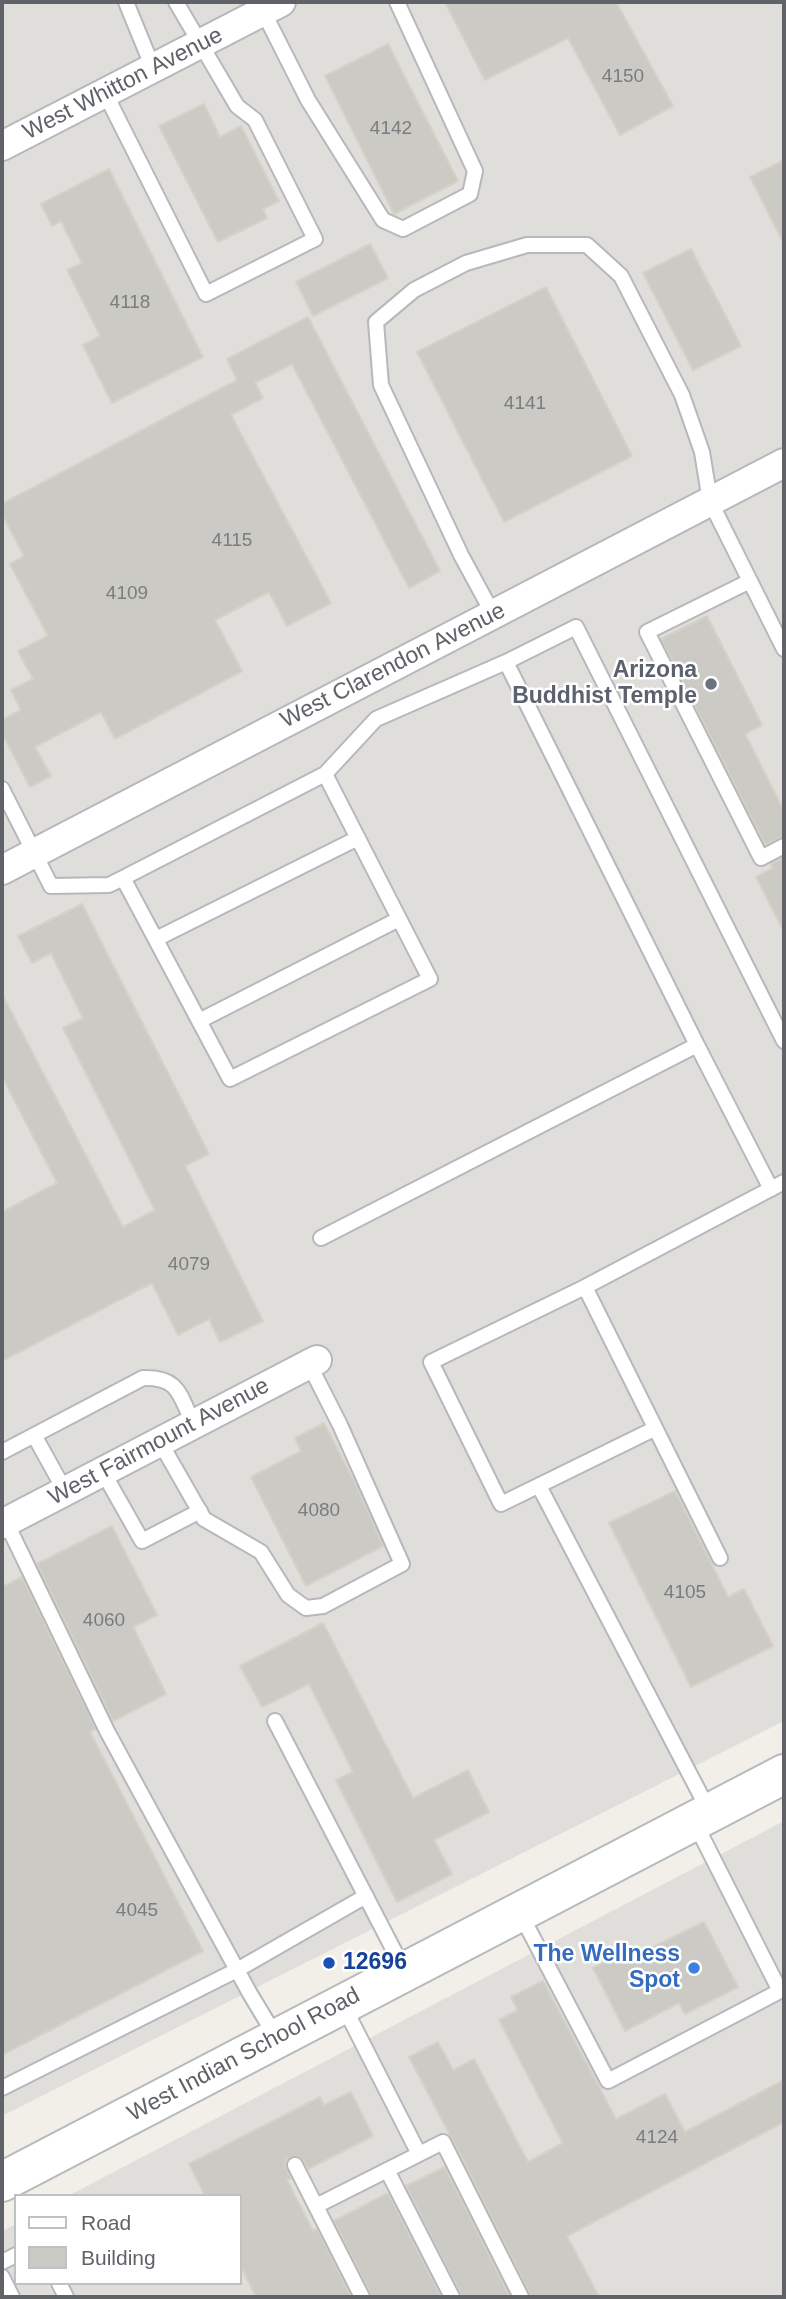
<!DOCTYPE html>
<style>
body{margin:0}
#map{position:relative;width:786px;height:2299px;overflow:hidden;background:#f1efe8;font-family:Arial,sans-serif}
canvas{display:block}
.frame{position:absolute;inset:0;border:4px solid #5f6368;pointer-events:none}
.legend{position:absolute;left:14px;top:2194px;width:228px;height:91px;box-sizing:border-box;background:#fff;border:2px solid #bfc1c3;margin:0;padding:9px 12px;list-style:none;font-size:21px;color:#5f6368}
.legend li{display:flex;align-items:center;gap:14px;height:35px}
.legend b{width:35px;border:2px solid #bfc1c3}
</style>
<div id="map">
<canvas width="786" height="2299"></canvas>
<div class="frame"></div>
<ul class="legend">
<li><b style="height:9px;background:#fff"></b>Road</li>
<li><b style="height:19px;background:#cccac5"></b>Building</li>
</ul>
</div>
<script>
const ctx = document.querySelector('canvas').getContext('2d');
ctx.lineJoin = 'round';
function paint(path, color) { ctx.fillStyle = color; ctx.fill(path, 'evenodd'); }
function strokePath(path, color, width, dash) { ctx.strokeStyle = color; ctx.lineWidth = width; ctx.lineCap = dash ? 'butt' : 'round'; ctx.setLineDash(dash || []); ctx.stroke(path); }
function label(font, color, halo, rows, align = 'center') {
  ctx.font = font + ' Arial,sans-serif'; ctx.lineWidth = 5; ctx.setLineDash([]); ctx.textBaseline = 'middle'; ctx.strokeStyle = halo; ctx.fillStyle = color; for (const [text, x, y, turn = 0] of rows) {
    ctx.save(); ctx.translate(x, y); ctx.rotate((+turn || 0) * Math.PI / 180); ctx.textAlign = isNaN(turn) ? turn : align; if (halo) ctx.strokeText(text, 0, 0); ctx.fillText(text, 0, 0); ctx.restore();
  }
}
const industrial = new Path2D(`
 M2,2H784V1721L2,2116Z
 M784,1821V2297H2V2231L16,2224V2283H240V2196H68Z`);
const building = new Path2D(`
 M445,2H616L673,106L620,135L568,38L485,80Z
 M388,44L458,181L394,214L325,76Z
 M204,104L220,137L241,126L279,201L263,209L267,218L218,242L159,126Z
 M784,160V244L750,177Z
 M109,169L203,357L112,403L83,345L100,336L67,270L82,263L61,221L52,226L41,204Z
 M370,244L388,278L313,316L296,282Z
 M691,249L741,346L693,370L643,273Z
 M546,287L632,456L504,522L417,352Z
 M308,317L440,571L409,588L292,364L255,383L263,398L231,415L331,603L287,626L269,592L215,620L242,671L115,739L101,712L35,747L51,776L30,787L2,733V720L21,710L11,690L33,679L18,651L48,636L10,564L24,556L2,514V504L237,380L227,359Z
 M707,616L762,725L745,734L784,811V836L765,845L661,639Z
 M784,857V932L756,877L773,868L771,864Z
 M82,904L209,1154L185,1166L263,1321L220,1342L209,1319L178,1335L152,1283L2,1361V1212L57,1183L2,1076V994L123,1227L155,1210L63,1028L83,1018L51,953L32,963L18,936Z
 M324,1423L356,1485L383,1546L306,1586L251,1477L301,1451L295,1438Z
 M675,1491L728,1597L744,1589L773,1646L691,1687L609,1523Z
 M112,1526L157,1615L133,1627L166,1694L113,1721L37,1564Z
 M22,1577L96,1729L90,1732L203,1951L2,2055V1587Z
 M323,1623L413,1798L468,1770L489,1812L434,1840L452,1874L397,1902L336,1780L353,1772L309,1684L262,1707L240,1666Z
 M704,1922L738,1987L685,2014L679,2003L625,2031L593,1968L626,1952L629,1959Z
 M543,1981L616,2119L665,2094L685,2132L784,2080V2122L567,2236L599,2297H531L462,2158L409,2057L438,2042L453,2070L474,2059L528,2162L563,2143L499,2020L518,2010L511,1997Z
 M351,2092L373,2136L308,2169L303,2160L296,2156L287,2159L285,2165L291,2178L287,2180L313,2231L317,2229L351,2297H256L240,2265V2196H205L189,2164L320,2097L324,2105Z
 M445,2167L510,2297H462L406,2186Z
 M386,2194L389,2195L441,2297H372L334,2221Z`);
const service = new Path2D(`
 M126,2L153,68
 M263,11L308,100L383,220L403,229L470,194L475,171L397,2
 M105,93L206,294L315,239L255,120L237,106L176,2
 M750,581L647,632L761,858L784,846
 M493,614L461,555L381,385L376,322L414,290L466,263L527,245H587L621,276L682,395L702,452L710,501L784,649
 M325,774L376,719L506,662
 M2,789L51,886L109,885L123,878L325,774L430,979L230,1079L123,878
 M156,939L358,838
 M199,1021L399,919
 M697,1045L771,1189
 M321,1238L697,1045L506,662L576,627L784,1041
 M585,1287L784,1182
 M654,1429L501,1504L431,1362L585,1287L720,1558
 M34,1435L65,1491
 M160,1442L204,1519L261,1552L288,1595L306,1608L323,1606L402,1564L340,1425L309,1364
 M2,1452L143,1378C180,1377 179,1395 194,1425
 M103,1472L142,1541L200,1511
 M539,1486L709,1811
 M6,1522L107,1731L249,1992L276,2037
 M275,1721L404,1970
 M520,1913L608,2081L780,1991L694,1821
 M343,2005L419,2154
 M2,2088L237,1970L366,1896
 M295,2165L362,2297
 M387,2170L452,2297
 M316,2206L443,2142L521,2297
 M2,2262L16,2255
 M2,2277L12,2297
 M59,2283L66,2297`);
const minor = new Path2D(`
 M2,146L281,2
 M2,870L784,463
 M2,1524L317,1360`);
const secondary = new Path2D(`
 M2,2182L784,1774`);
const markers = [
 [711,684,7,"#6b7280"],
 [329,1963,7,"#1a4fb4"],
 [694,1968,7,"#3f7fe0"]
];
const numberNames = [
 ["4150",623,77],
 ["4142",391,129],
 ["4118",130,303],
 ["4141",525,404],
 ["4115",232,541],
 ["4109",127,594],
 ["4079",189,1265],
 ["4080",319,1511],
 ["4105",685,1593],
 ["4060",104,1621],
 ["4045",137,1911],
 ["4124",657,2138]
];
const streetNames = [
 ["West Whitton Avenue",123,84,-27],
 ["West Clarendon Avenue",393,666,-27],
 ["West Fairmount Avenue",159,1442,-28],
 ["West Indian School Road",244,2055,-28]
];
const worshipNames = [
 ["Arizona",697,671],
 ["Buddhist Temple",697,697]
];
const shopNames = [
 ["The Wellness",680,1955],
 ["Spot",680,1981]
];
const transitNames = [
 ["12696",343,1963]
];
paint(industrial, '#e0deda');
paint(building, '#cccac5');
strokePath(building, '#d6d1c6', 2);
strokePath(service, '#b5b8bc', 18);
strokePath(minor, '#b5b8bc', 32);
strokePath(secondary, '#b6babf', 42);
strokePath(service, '#fff', 14);
strokePath(minor, '#fff', 28);
strokePath(secondary, '#fff', 38);
for (const [x, y, r, color] of markers) { const dot = new Path2D(); dot.arc(x, y, r, 0, 2 * Math.PI); ctx.fillStyle = color; ctx.fill(dot); strokePath(dot, '#fff', 2.5); }
label('19px', '#7a7d7f', null, numberNames);
label('23px', '#5f6368', '#fff', streetNames);
label('bold 23px', '#5b616d', '#fff', worshipNames, 'right');
label('bold 23px', '#366cbe', '#fff', shopNames, 'right');
label('bold 23px', '#164399', '#fff', transitNames, 'left');
</script>
